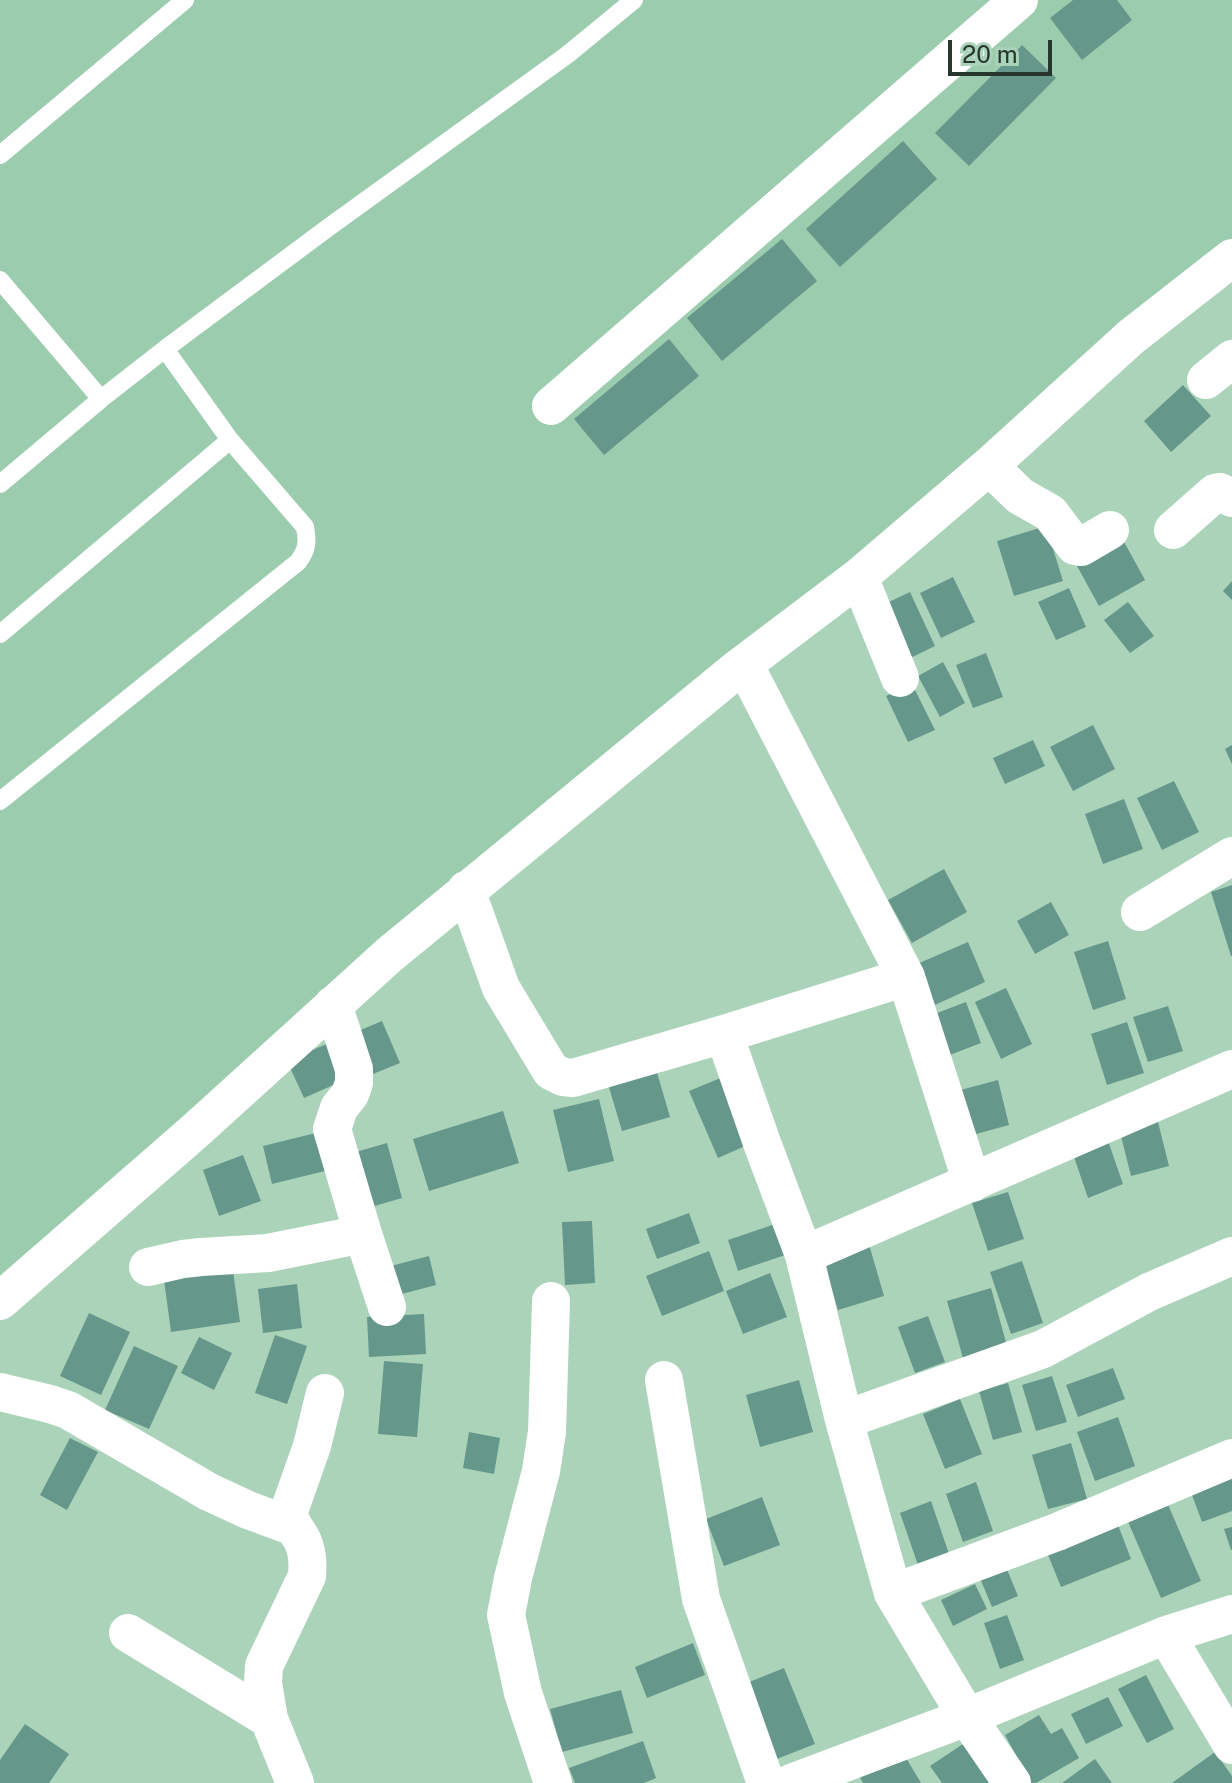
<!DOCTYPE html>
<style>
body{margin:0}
#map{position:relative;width:1232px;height:1783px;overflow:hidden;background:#aad3ba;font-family:"Public Sans",sans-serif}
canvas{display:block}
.scale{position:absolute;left:948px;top:40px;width:104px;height:36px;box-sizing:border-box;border:4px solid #27372d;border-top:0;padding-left:10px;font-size:24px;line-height:28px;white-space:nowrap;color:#27372d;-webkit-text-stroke:6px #aad3ba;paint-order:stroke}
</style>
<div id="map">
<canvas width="1232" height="1783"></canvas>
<div class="scale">20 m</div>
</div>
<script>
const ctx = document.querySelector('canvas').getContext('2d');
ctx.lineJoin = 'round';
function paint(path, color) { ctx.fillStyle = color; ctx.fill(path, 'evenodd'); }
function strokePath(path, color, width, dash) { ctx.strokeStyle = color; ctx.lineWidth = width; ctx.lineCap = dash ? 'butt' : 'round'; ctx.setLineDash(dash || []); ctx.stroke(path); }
const built = new Path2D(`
 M0,0H1232V255L0,1292Z`);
const building = new Path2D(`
 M1073,0H1117L1132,20L1082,60L1050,18Z
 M1022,45L1056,78L969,166L935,133Z
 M903,141L937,179L840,267L806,229Z
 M782,239L817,281L722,361L687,318Z
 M669,339L699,376L604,455L574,419Z
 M1183,385L1211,416L1171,452L1144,421Z
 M1046,526L1063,581L1014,596L997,541Z
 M1123,540L1145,580L1099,606L1077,566Z
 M953,577L975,622L941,638L920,593Z
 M1232,581V600L1223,591Z
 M1069,588L1086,627L1056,640L1038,602Z
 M910,592L935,646L900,663L874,609Z
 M1128,602L1154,636L1130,653L1104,620Z
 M986,653L1003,697L973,708L956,665Z
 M943,662L965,703L940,717L918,676Z
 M912,684L935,730L908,742L886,696Z
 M1093,725L1115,769L1073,791L1050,747Z
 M1033,740L1045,766L1005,784L993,758Z
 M1232,745V764L1225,749Z
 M1174,781L1199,832L1162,850L1137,798Z
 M1124,799L1143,849L1103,864L1085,814Z
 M944,869L967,912L912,943L888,900Z
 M1232,885V956H1231L1211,892Z
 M1051,902L1069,935L1035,954L1017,921Z
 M1108,941L1126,999L1093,1010L1074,952Z
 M968,942L985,982L935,1005L917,964Z
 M1006,988L1032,1044L1001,1059L975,1002Z
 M966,1002L981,1043L947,1056L932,1015Z
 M1168,1006L1183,1051L1148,1062L1133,1017Z
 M382,1021L400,1063L368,1076L351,1034Z
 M1127,1022L1144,1073L1107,1085L1091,1034Z
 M331,1042L347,1079L304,1098L287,1061Z
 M656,1069L670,1117L622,1131L608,1084Z
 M723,1077L752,1143L718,1158L689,1091Z
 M998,1080L1009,1125L965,1137L953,1092Z
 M599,1099L614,1161L568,1172L553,1110Z
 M503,1111L519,1163L429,1191L413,1139Z
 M1158,1122L1169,1166L1131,1176L1120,1132Z
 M324,1131L333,1169L272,1184L263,1146Z
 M1107,1138L1123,1184L1088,1198L1072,1151Z
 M387,1143L402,1198L371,1207L356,1152Z
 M243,1155L261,1201L219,1216L203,1170Z
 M1008,1192L1024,1239L988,1251L972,1203Z
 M689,1213L700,1243L657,1259L646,1229Z
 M592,1221L595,1283L565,1285L562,1222Z
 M784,1221L794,1252L738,1271L728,1240Z
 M868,1241L884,1296L838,1310L822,1255Z
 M709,1251L724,1291L662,1316L646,1276Z
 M429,1256L436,1285L398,1295L391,1266Z
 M1022,1261L1043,1323L1011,1334L990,1272Z
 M233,1271L240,1322L171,1332L164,1280Z
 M770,1273L787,1317L743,1334L726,1291Z
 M297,1284L302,1328L263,1333L258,1289Z
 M991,1288L1007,1346L963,1358L947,1301Z
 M89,1313L130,1332L101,1395L60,1376Z
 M424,1314L426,1354L369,1357L367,1317Z
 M928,1316L945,1362L915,1373L898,1327Z
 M275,1335L307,1346L287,1404L255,1393Z
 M199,1337L232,1353L214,1390L181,1373Z
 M134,1346L178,1366L149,1429L105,1410Z
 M384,1361L423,1364L417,1437L378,1434Z
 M1113,1368L1125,1399L1078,1417L1066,1385Z
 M1052,1376L1067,1422L1036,1431L1022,1385Z
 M799,1380L813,1432L760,1447L746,1395Z
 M1008,1383L1022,1432L993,1440L979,1391Z
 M960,1399L982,1454L945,1469L923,1414Z
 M1118,1417L1135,1466L1095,1481L1077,1432Z
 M469,1432L500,1438L494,1474L463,1468Z
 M70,1438L98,1452L67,1510L40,1495Z
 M1071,1443L1087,1499L1048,1509L1032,1455Z
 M1228,1469L1232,1479V1511L1202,1522L1188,1484Z
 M976,1482L993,1531L963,1542L946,1494Z
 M762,1497L780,1545L724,1566L706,1519Z
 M1166,1500L1201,1581L1161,1598L1126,1517Z
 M931,1501L949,1554L918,1565L900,1513Z
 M1115,1517L1131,1559L1061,1587L1044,1545Z
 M1232,1527V1550H1231L1224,1529Z
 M1003,1560L1018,1596L992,1607L977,1571Z
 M975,1584L987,1609L953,1626L941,1600Z
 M1007,1615L1024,1660L1000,1669L984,1623Z
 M693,1643L705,1675L647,1698L635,1667Z
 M784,1668L815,1744L774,1760L742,1685Z
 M1146,1675L1174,1729L1147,1743L1118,1689Z
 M621,1690L633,1733L562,1752L550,1709Z
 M1108,1697L1123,1726L1086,1744L1071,1714Z
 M1039,1715L1051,1734L1062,1728L1079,1758L1036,1783H1031L1005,1735Z
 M25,1724L69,1754L49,1783H0V1760Z
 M643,1741L656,1778L644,1783H575L569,1768Z
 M966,1742L993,1783H942L930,1766Z
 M899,1746L921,1783H863L857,1772Z
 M1215,1752L1232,1776V1783H1172Z
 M1095,1759L1112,1783H1062Z`);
const service = new Path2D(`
 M0,155L185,0
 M0,280L101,399
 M0,484L101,399L165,349L329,227L567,55L634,0
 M0,634L230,440
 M0,801L298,562C307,550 308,542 305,527L230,440L165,349`);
const minor = new Path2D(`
 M1206,380L1232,359
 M551,406L1019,0
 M989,466L1020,496L1050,513L1075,546L1081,547L1110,530
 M1173,530L1215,493L1220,492L1232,498
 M859,577L900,678
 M466,890L501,988L551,1071L563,1077L573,1078L724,1034L906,977L744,664
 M1140,912L1232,856
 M906,977L972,1183
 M333,1005L354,1069V1083L350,1094L339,1108L332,1129L363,1234L387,1307
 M724,1034L762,1143L804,1255L844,1420L893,1593L967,1717L1012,1783
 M804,1255L1232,1069
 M148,1267L183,1259L201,1257L268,1253L363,1234
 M0,1301L195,1131L389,955L736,670L859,577L989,466L1131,337L1232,258
 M551,1301L547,1432L541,1471L513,1578L506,1615L523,1693L553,1783
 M664,1380L701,1599L766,1783
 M0,1392L50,1404L68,1410L209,1492L248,1510L294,1527
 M844,1420L1043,1349L1149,1292L1232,1256
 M893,1593L1057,1532L1232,1458
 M128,1633L269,1719L295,1783
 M1166,1635L1232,1745
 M269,1719L263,1683L264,1666L307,1576C308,1564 308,1553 303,1542C298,1531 289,1524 289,1511L312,1446L325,1393
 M791,1783L967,1717L1166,1635L1232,1614`);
paint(built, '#9bccae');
paint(building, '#66978b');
strokePath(service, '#fff', 18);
strokePath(minor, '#fff', 38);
</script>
